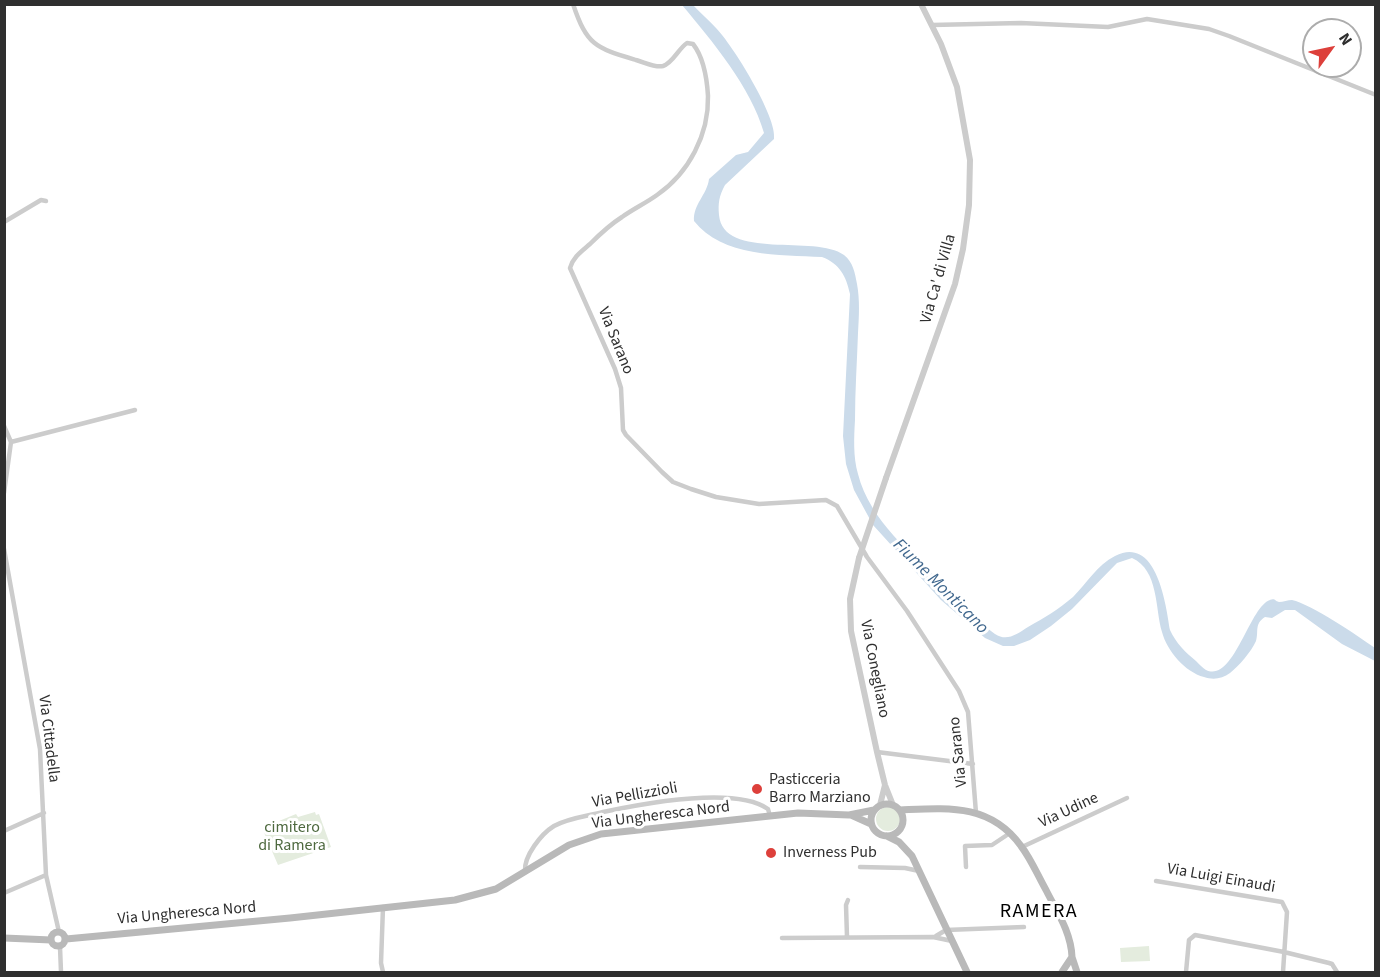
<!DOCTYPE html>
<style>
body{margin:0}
#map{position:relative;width:1380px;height:977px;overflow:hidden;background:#fff;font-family:"Source Sans 3",sans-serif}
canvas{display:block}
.frame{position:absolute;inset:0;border:6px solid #2f2f2f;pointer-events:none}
.north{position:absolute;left:1302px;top:18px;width:60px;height:60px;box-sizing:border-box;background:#fff;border:2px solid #acacac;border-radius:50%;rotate:57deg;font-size:16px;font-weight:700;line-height:24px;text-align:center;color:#2f2f2f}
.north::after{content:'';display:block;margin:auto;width:21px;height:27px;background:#dd403b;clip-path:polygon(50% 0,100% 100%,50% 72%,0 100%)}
</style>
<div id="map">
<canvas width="1380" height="977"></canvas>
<div class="frame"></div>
<div class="north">N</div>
</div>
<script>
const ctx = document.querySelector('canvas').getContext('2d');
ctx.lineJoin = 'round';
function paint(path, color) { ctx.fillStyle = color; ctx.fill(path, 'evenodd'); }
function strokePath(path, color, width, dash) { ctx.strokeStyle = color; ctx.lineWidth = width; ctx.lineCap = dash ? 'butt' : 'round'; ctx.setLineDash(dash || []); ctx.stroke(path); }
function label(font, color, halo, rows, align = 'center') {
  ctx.font = font + ' "Source Sans 3",sans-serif'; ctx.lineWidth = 6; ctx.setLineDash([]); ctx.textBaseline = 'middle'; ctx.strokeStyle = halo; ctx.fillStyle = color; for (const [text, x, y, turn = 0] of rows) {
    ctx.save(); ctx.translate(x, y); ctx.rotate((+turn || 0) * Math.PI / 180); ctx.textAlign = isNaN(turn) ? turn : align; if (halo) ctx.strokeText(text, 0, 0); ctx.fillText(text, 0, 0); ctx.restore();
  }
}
const green = new Path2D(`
 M876 819a12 12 0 1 1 24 0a12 12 0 1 1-24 0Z
 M315,812L316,815L319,814L331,847L278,865L262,828L296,814L298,817Z
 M1149,946L1150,961L1121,962L1120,948Z`);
const water = new Path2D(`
 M682,5H693C700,13 709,20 716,28C732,44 778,118 774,139L725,185C719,196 718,203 719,215C723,261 816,234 844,255C853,262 855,273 857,284C860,300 859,317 858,333C857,362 855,391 855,420C854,437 853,457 858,474C870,521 912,554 946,587C961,603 977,621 995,634C1007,642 1017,634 1028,627C1044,618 1059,609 1073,597C1087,583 1097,565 1115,556C1157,535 1166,605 1170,630C1176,643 1185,652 1196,661C1199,664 1203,668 1206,670C1234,683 1249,607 1270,600C1276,598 1274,601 1279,602C1283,602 1288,600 1292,600C1311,604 1358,636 1375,648V661L1342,644L1295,610H1285L1272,618L1265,617C1254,624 1259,631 1256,641C1251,652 1239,666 1230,673C1222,679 1213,680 1204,677C1185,672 1167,651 1162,632C1155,609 1159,570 1132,558L1117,563L1072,609L1051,626L1030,640L1014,646H1003L985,638L941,600L873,525L854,490L846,464L843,436L850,294C846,276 840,264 822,257C780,255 722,257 694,221C693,204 707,195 709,179L736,155L748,152L764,133C751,87 712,41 682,5Z`);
const minor = new Path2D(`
 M573,4C587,46 596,48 636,60C644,62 655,68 663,66C673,63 678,49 687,43L693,44C704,58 707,79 708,96C709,134 689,173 657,195C646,203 633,209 622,217C611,224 600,234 590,244C582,251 573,257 570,268L615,369L621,388L623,430L626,435L662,472L673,482L691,489L716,497L759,504L826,500L837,506L867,557L907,611L959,691L968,712L976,813
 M932,25L1021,23L1108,27L1147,19L1209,29L1229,36L1376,95
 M4,222L41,200L46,201
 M4,426L11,442L4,493
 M11,442L135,410
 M4,549L40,749L46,875L59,932
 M877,752L973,764
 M4,831L44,813
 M1022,847L1127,798
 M860,867L905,868L919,871
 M966,867L965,846L992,845L1010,833
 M525,871C524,856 541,834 554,826C568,818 588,816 603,812C641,804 735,786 768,809L770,816
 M1156,881L1282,902L1287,912L1283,972
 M4,893L46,875
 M383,907L381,963L383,972
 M936,936L946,930L1024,927
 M847,937L846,905L848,900
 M782,938L933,937L952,941
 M60,947L61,972
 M1186,972L1189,940L1195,935L1284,952L1329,963L1332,964L1337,972`);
const tertiary = new Path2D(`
 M886,478L955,284L963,249L969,205L970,160L957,87L941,44L921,4
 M859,558L850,599L851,631L877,752L885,785L893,805
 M880,805L885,785`);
const secondary = new Path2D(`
 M871 820a16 16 0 1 1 32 0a16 16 0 1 1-32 0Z
 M900,810C947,808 990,803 1021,846C1031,859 1038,876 1046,890C1057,912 1071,932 1072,957L1062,972
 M851,815L871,824
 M887,836L899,842L912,856L967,972
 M51 939a7 7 0 1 1 14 0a7 7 0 1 1-14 0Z
 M4,938L51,940
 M66,939L290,918L455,900L496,889L569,845L601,834L798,813L849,815L874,810
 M1072,957L1077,972`);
const tertiaryBridge = new Path2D(`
 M859,558L886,478`);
const markers = [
 [757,789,6,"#dd403b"],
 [771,853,6,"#dd403b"]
];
const streetNames = [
 ["Via Ca' di Villa",939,279,-74],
 ["Via Sarano",615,341,68],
 ["Via Conegliano",874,669,79],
 ["Via Cittadella",48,739,83],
 ["Via Sarano",959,752,-96],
 ["Via Pellizzioli",635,796,-10],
 ["Via Udine",1069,811,-25],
 ["Via Ungheresca Nord",661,816,-7],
 ["Via Luigi Einaudi",1221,879,10],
 ["Via Ungheresca Nord",187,914,-5]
];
const poiNames = [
 ["Pasticceria",769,780],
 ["Barro Marziano",769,798],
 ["Inverness Pub",783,853]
];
const parkNames = [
 ["cimitero",292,828],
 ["di Ramera",292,846]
];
const waterNames = [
 ["Fiume Monticano",940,587,45]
];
const quarterNames = [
 ["RAMERA",1039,913]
];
paint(green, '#e4ecde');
paint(water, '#cbdbea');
strokePath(minor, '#ccc', 4.5);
strokePath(tertiary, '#ccc', 6);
strokePath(secondary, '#b9b9b9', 7);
strokePath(tertiaryBridge, '#ccc', 6);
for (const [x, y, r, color] of markers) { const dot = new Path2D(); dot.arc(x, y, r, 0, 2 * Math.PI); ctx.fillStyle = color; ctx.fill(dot); strokePath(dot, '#fff', 2); }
label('16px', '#2f2f2f', '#fff', streetNames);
label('16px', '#2f2f2f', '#fff', poiNames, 'left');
label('16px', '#4e693f', '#fff', parkNames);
label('italic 18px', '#41688e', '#fff', waterNames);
ctx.letterSpacing = '1.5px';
label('20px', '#000', '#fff', quarterNames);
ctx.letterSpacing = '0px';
</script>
